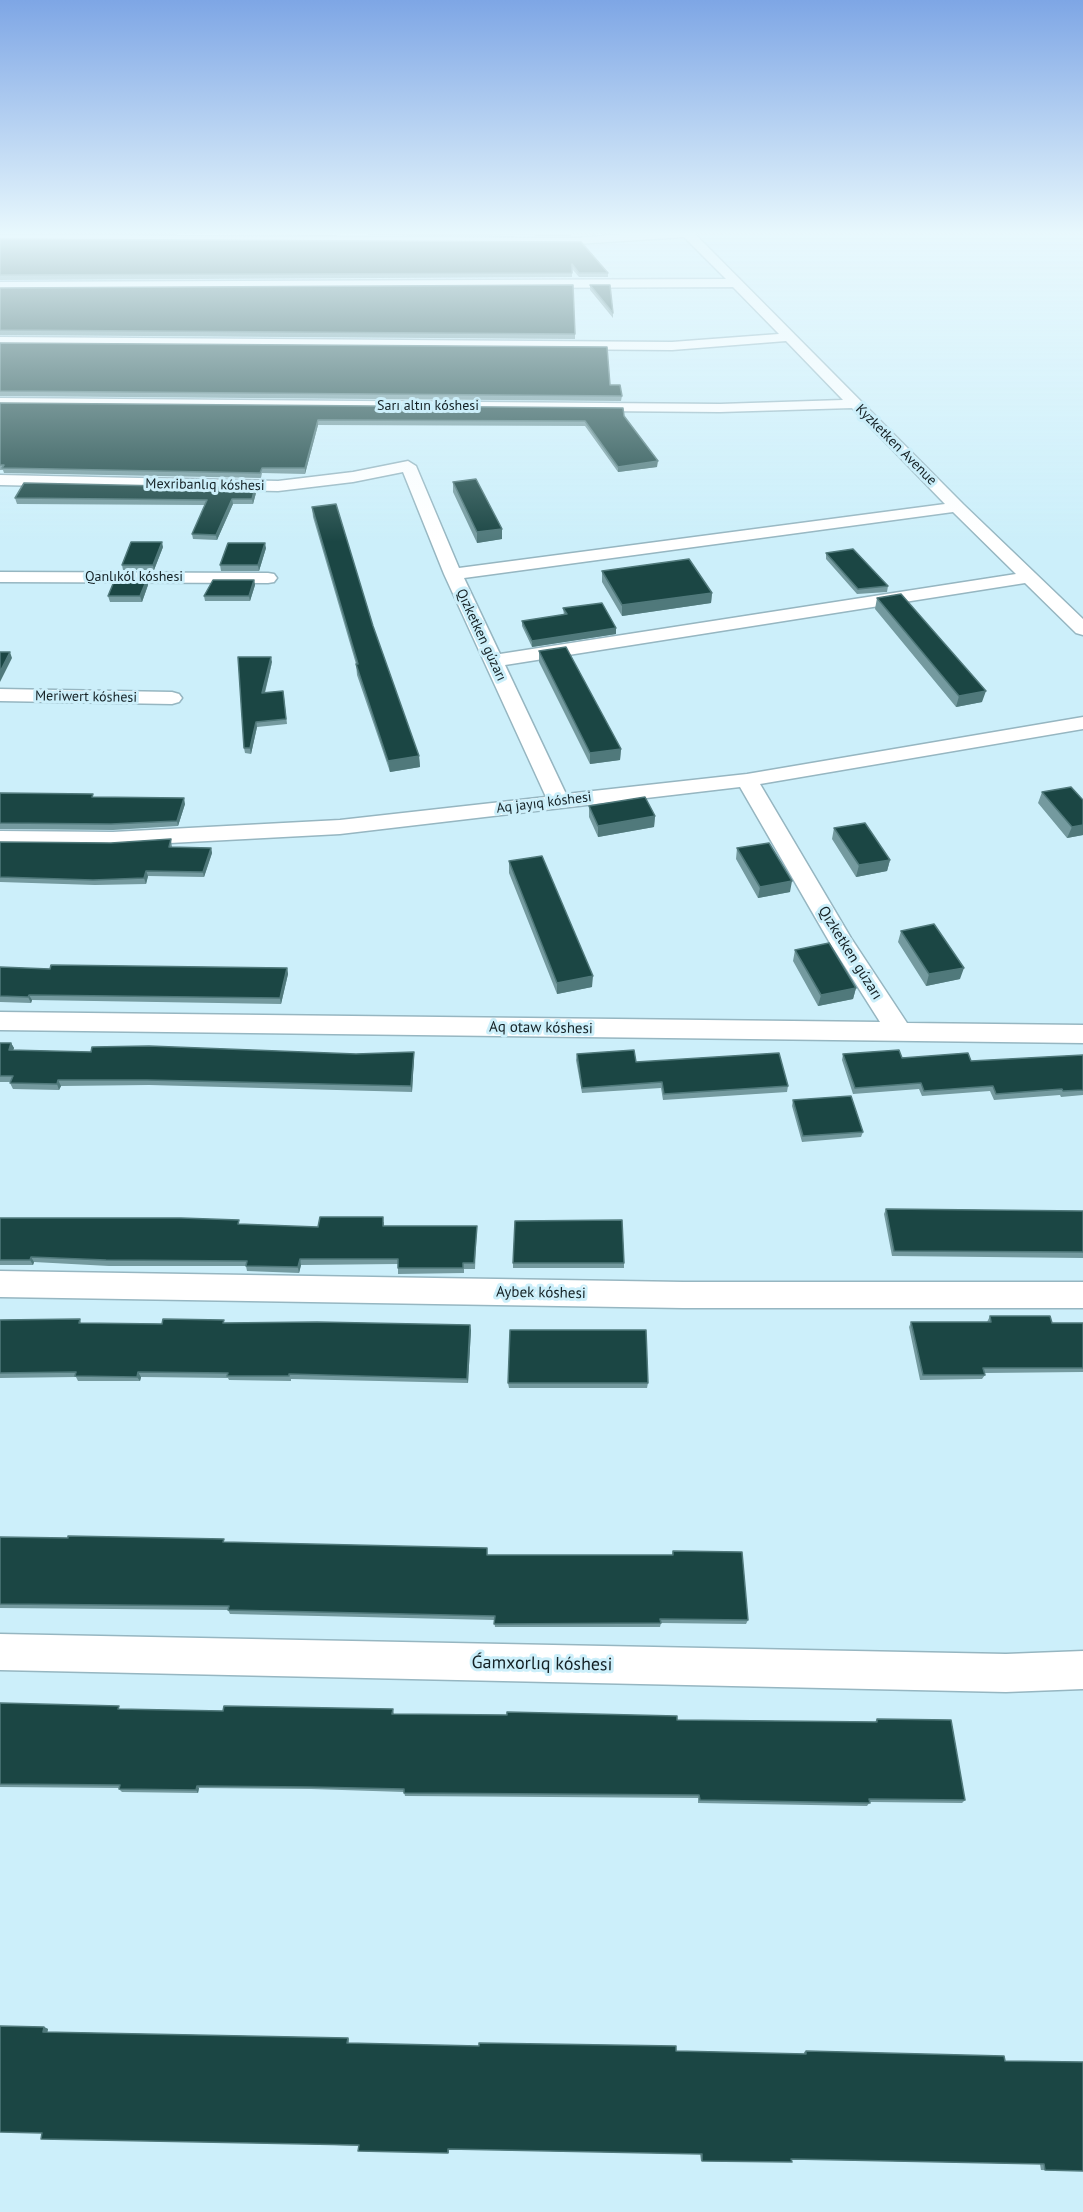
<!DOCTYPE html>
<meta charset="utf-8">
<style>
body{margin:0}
canvas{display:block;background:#cceffa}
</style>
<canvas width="1083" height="2212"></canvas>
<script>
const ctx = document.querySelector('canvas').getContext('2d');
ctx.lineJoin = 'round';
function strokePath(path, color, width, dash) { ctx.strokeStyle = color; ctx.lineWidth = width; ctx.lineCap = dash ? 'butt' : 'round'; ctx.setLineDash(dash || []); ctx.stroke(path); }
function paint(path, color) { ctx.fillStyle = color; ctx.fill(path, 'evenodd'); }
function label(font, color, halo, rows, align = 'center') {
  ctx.font = font + ' "PT Sans",sans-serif'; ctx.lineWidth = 6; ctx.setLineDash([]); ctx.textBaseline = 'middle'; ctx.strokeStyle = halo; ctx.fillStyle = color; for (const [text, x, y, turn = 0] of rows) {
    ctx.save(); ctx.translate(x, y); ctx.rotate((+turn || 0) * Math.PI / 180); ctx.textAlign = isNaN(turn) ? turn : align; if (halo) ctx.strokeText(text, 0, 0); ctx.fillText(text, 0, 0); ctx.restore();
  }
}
const minor = new Path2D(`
 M649,232H693L963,504L1083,619V635L1076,633L1025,583L505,665L566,794L747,774L1083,717V729L760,784L851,938L907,1023L1083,1025V1043L0,1030V1012L880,1022L830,943L740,787L340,834L113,846L0,845V831L113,832L340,820L546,797L444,574L403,472L353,482L278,491L0,485V475L278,481L353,472L408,461L416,466L459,568L945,504L852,408L720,412L0,406V398L720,404L843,400L786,341L672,350L0,345V337L672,342L779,334L733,287L0,290V282L726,279L684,237L577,244L0,241V235L577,238ZM953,512L1016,574L500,654L464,578Z
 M0,572L268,573L274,574L277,578L274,582L268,583L0,582Z
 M0,689L172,692L179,694L182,698L179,702L172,704L0,701Z
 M0,1271L683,1282H1083V1308H683L0,1297Z
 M0,1634L1006,1654L1083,1651V1689L1006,1692L0,1670Z`);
const wall = new Path2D(`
 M0,232H571V236Z
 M0,239L581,242L608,273V277H579L572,269V277L0,280Z
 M590,285L613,313V318L590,290Z
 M0,288L575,334V339L0,335Z
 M0,343L610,385L622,396L621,401L0,396Z
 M0,403L624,416L657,467L618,472L585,426L318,425L305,474L262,473L261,478L4,473L3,470H0Z
 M453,482L502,529V539L477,543L453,492Z
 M256,493L253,504H233L217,540L193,539L192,534L205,505L17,504L15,498Z
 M312,507L419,756L420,767L390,772L357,675L356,664L313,517Z
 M163,547L154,570H123L122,565Z
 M266,548L259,571H221L220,565Z
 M826,553L888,586L887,592L857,594L826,559Z
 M602,571L712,593L711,603L622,616L602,582Z
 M147,579L148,585L142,602H110L108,596Z
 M254,580L255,585L250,601H205L204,596Z
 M877,598L982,702L956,707L875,609Z
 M563,608L616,628V634L532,647L522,626V621L564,615Z
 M539,651L621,749L620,760L590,764L539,662Z
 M272,662L265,693L284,697L287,724L257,727L251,754L245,753L244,748Z
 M1042,792L1083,800V835L1067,838L1038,803Z
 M0,793L94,797L185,804L178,826L113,830L0,829Z
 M589,806L655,816L654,827L598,837L589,817Z
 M834,828L890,860L887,871L856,877L832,839Z
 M171,839L172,847L211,848L212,853L204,877L148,876L146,884L95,885L0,882V842L111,843Z
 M737,848L790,892L758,898L736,859Z
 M509,861L592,987L557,994L509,873Z
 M901,931L960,979L926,986L898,942Z
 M795,950L856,988L853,999L818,1006L793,961Z
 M0,967L50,969L287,968L288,974L281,1004L32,1000L31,1003L0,1002Z
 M0,1043H11L14,1048L13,1050L91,1052L356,1054L414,1052V1058L412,1092L149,1085L61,1086L59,1090L13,1089L10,1083L11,1082H0Z
 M577,1054L636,1062L788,1086L787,1092L663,1100L661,1088L582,1093L576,1060Z
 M843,1054L971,1061L1083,1055V1095L1061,1097L1060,1095L994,1100L990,1091L922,1096L919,1089L853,1094L842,1060Z
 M793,1100L863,1132L861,1137L802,1142L792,1106Z
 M886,1209L1083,1211V1258L892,1256L884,1214Z
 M0,1218L318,1227L384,1222V1226H477L475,1269H464V1273L398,1274V1264L301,1265L299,1273L247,1271L246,1266H109L34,1262L33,1265H0Z
 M513,1263H624V1268H513Z
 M990,1316L1052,1323H1083V1372L985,1373V1375L982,1379L920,1380L909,1327L911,1322H987Z
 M80,1319L81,1323L162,1324L225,1323L471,1330L468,1383L291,1379V1381L229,1380L228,1378L141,1377L140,1381H78L76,1377L0,1378V1320Z
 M508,1383H648L647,1388H509Z
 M0,1537L225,1542L488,1555H672L673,1551L748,1620L746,1624L661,1623L660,1627H495L494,1620L230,1614L228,1610L0,1608Z
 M0,1703L122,1709L223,1711L393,1709L394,1714L677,1720L875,1722L877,1719L965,1800L962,1803L870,1802L867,1806L698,1803V1798L405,1796L404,1792L311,1789L199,1788L198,1793L122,1792L119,1789V1788L0,1787Z
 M44,2027L48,2029L47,2032L348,2038L349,2039V2043L804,2054V2052L806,2051L1005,2061L1083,2171L1041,2170L1040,2164L791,2159L789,2162L701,2161L700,2154L449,2149V2153L360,2151L359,2146L42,2133Z`);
const shadedWall = new Path2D(`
 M318,420V425L305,474V468Z
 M658,461L657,467L618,472V467Z
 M255,488L256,493L253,504L252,499Z
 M232,499L233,504L217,540L216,535Z
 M502,529V539L477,543V532Z
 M162,542L163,547L154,570L153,565Z
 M265,543L266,548L259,571L258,565Z
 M147,579L148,585L142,602L140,596Z
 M254,580L255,585L250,601L249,596Z
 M712,593L711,603L622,616V605Z
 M616,628V634L532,647V641Z
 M10,652L12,658L0,682V672Z
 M271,657L272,662L263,699L262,693Z
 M986,691L982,702L956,707L959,696Z
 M256,722L257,727L251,754L250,748Z
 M621,749L620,760L590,764V753Z
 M419,756L420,767L390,772L388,761Z
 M184,798L185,804L178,826L177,821Z
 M655,816L654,827L598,837V826Z
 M1083,825V835L1067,838L1072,827Z
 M211,848L212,853L204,877L203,872Z
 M890,860L887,871L856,877L859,865Z
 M146,871L148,876L146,884L144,878Z
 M792,881L790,892L758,898L760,887Z
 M287,968L288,974L281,1004L280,998Z
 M964,968L960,979L926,986L929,974Z
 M593,976L592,987L557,994V983Z
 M856,988L853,999L818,1006L821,995Z
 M29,995L32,1000L31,1003L28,997Z
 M11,1043L14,1048L11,1056L9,1050Z
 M414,1052V1058L412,1092L411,1086Z
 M58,1080L61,1086L59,1090L57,1084Z
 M31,1257L34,1262L33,1265L30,1260Z
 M300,1259L301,1265L299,1273L298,1267Z
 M470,1325L471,1330L468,1383L467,1379Z
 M138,1372L141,1377L140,1381L137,1377Z
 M197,1786L199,1788L198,1793L196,1790Z
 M44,2027L48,2029L47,2034L43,2032Z`);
const building = new Path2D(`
 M0,239L581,242L608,273H579L572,264V273L0,275Z
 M573,285L575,334L0,330V288Z
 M590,285H610L613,313Z
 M0,343L607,347L610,385H620L622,396L0,391Z
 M0,403L623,408L624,416L658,461L618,467L585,421L318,420L305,468H262L260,473L2,468L4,465H0Z
 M476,479L502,529L477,532L453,482Z
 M24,483L255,488L252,499H232L216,535L192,534L207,500L15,498Z
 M336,504L373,626L419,756L388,761L356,664H358L312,507Z
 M131,542H162L153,565H122Z
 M228,543H265L258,565H220Z
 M853,549L888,586L858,589L826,553Z
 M689,559L712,593L622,605L602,571Z
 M115,579H147L140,596H108Z
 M213,580H254L249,596H204Z
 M901,594L986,691L959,696L877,598Z
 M602,603L616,628L532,641L522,621L567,614L563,608Z
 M566,647L621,749L590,753L539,651Z
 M0,652H10L0,672Z
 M238,657H271L262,693L283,691L286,719L256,722L250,748H244Z
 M1071,787L1083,800V825L1072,827L1042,792Z
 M0,793L93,794L92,797L184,798L177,821L111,824L0,823Z
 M645,797L655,816L598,826L589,806Z
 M865,823L890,860L859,865L834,828Z
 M171,839L169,847L211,848L203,872L146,871L144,878L93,880L0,877V842L111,843Z
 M769,843L792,881L760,887L737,848Z
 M542,856L593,976L557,983L509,861Z
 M934,924L964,968L929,974L901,931Z
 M829,943L856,988L821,995L795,950Z
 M51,965L287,968L280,998L29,995L28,997L0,996V967L50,969Z
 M0,1043H11L9,1050L91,1052L92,1047L149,1046L356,1054L414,1052L411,1086L147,1080H58L57,1084L10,1083L13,1076H0Z
 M634,1050L636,1062L779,1053L788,1086L664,1094L662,1082L582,1088L577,1054Z
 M899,1050L902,1058L968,1053L971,1061L1083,1055V1090L1063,1091L1062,1089L996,1094L993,1086L924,1091L921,1083L855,1088L843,1054Z
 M851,1096L863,1132L803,1136L793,1100Z
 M886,1209L1083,1211V1252L894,1251Z
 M320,1217H383V1226H477L474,1263H463V1268H398V1259H300L298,1267L246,1266L247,1261L106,1260L31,1257L30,1260H0V1218H181L239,1220L238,1224L318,1227Z
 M622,1220L624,1263H513L515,1221Z
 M990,1316H1050L1052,1323H1083V1368H983L985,1375H923L911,1322H991Z
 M80,1319L79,1323L162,1324L163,1319L224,1320L223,1323L317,1322L470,1325L467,1379L289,1374V1376H227L228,1373L138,1372L137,1377L75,1376L76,1372L0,1373V1320Z
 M510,1330H646L648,1383H508Z
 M68,1536L224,1539L223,1542L487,1548V1555H673V1551L742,1552L748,1620L660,1619L661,1623L494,1624L495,1616L228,1610L229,1606L0,1604V1537L68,1538Z
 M0,1703L119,1706L118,1709L223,1711L224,1706L393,1709L392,1714L507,1715V1712L677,1716V1720L877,1722V1719L951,1720L965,1800L869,1799L870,1803L700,1800L699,1795L404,1793V1789L310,1787L197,1786L196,1790L119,1789L120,1785L0,1784Z
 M0,2026L44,2027L43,2032L348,2038L347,2043L479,2046V2043L676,2046V2051L806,2054V2051L1004,2056L1005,2061L1083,2062V2171L1045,2170L1044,2164L791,2159L792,2162L702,2161V2154L448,2149V2153L358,2151L359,2145L41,2139L42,2133L0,2132Z`);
const farStreetnames = [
 ["Sarı altın kóshesi",428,406],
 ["Kyzketken Avenue",896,445,45],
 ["Mexribanlıq kóshesi",205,485,1],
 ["Qanlıkól kóshesi",134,577],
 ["Qızketken gúzarı",481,635,65],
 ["Meriwert kóshesi",86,697,1],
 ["Aq jayıq kóshesi",544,803,-7]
];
const streetNames = [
 ["Qızketken gúzarı",850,953,58],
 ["Aq otaw kóshesi",541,1028,1],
 ["Aybek kóshesi",541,1293,1]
];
const nearStreetnames = [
 ["Ǵamxorlıq kóshesi",542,1664,1]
];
strokePath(minor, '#96b6c1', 3);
paint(minor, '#fff');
paint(wall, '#749a9f');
paint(shadedWall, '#50797b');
paint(building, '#1b4644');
strokePath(building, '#50797b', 1.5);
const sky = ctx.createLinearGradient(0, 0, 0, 542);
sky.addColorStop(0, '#7ea6e5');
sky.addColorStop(0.43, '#e8f8fd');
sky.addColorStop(1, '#e8f8fd00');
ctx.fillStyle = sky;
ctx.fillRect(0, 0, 1083, 542);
label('14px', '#142125', '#cceffa', farStreetnames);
label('15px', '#142125', '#cceffa', streetNames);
label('18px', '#142125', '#cceffa', nearStreetnames);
</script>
